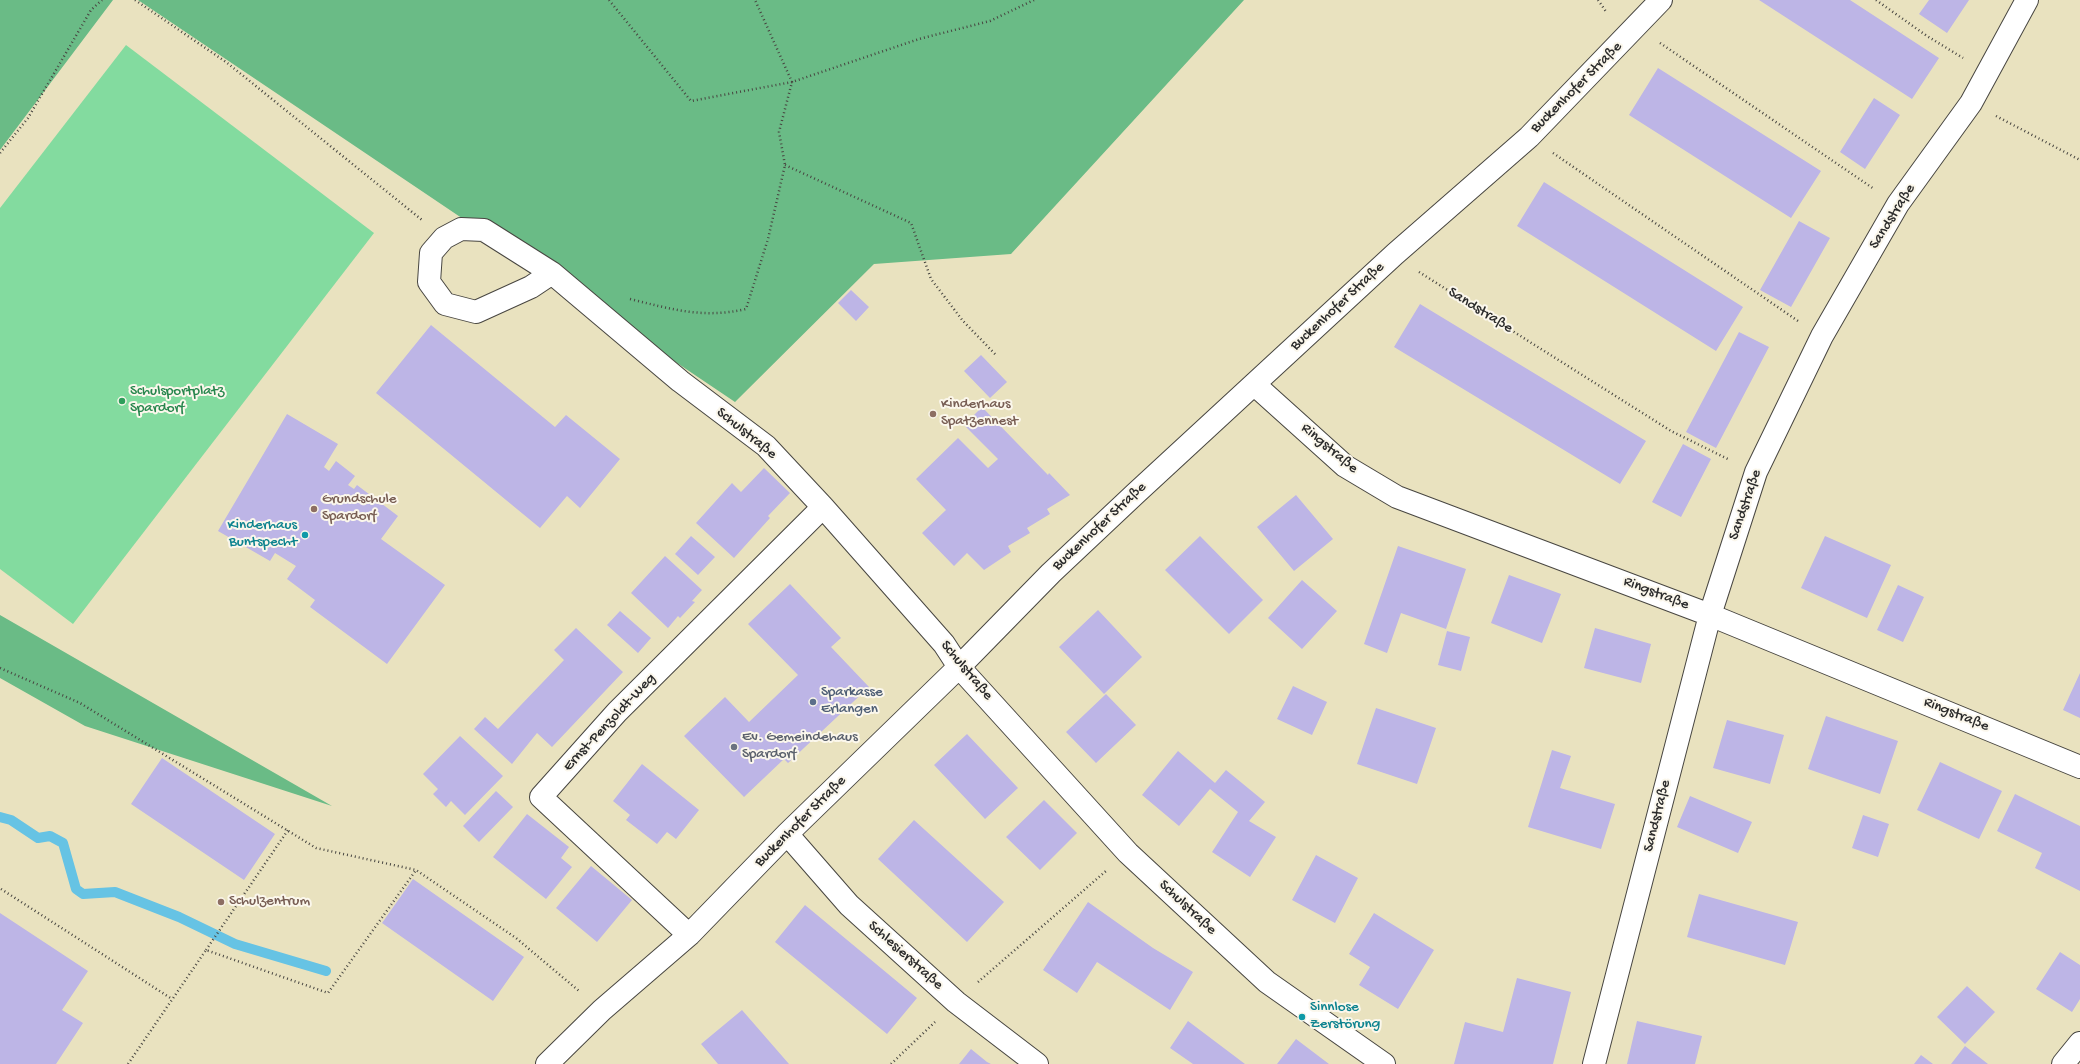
<!DOCTYPE html>
<meta charset="utf-8">
<style>
body{margin:0}
canvas{display:block;background:#e9e2bf}
</style>
<canvas width="2080" height="1064"></canvas>
<script>
const ctx = document.querySelector('canvas').getContext('2d');
ctx.lineJoin = 'round';
function paint(path, color) { ctx.fillStyle = color; ctx.fill(path, 'evenodd'); }
function strokePath(path, color, width, dash) { ctx.strokeStyle = color; ctx.lineWidth = width; ctx.lineCap = dash ? 'butt' : 'round'; ctx.setLineDash(dash || []); ctx.stroke(path); }
function label(font, color, halo, rows, align = 'center') {
  ctx.font = font + ' "Gochi Hand",sans-serif'; ctx.lineWidth = 4; ctx.setLineDash([]); ctx.textBaseline = 'middle'; ctx.strokeStyle = halo; ctx.fillStyle = color; for (const [text, x, y, turn = 0] of rows) {
    ctx.save(); ctx.translate(x, y); ctx.rotate((+turn || 0) * Math.PI / 180); ctx.textAlign = isNaN(turn) ? turn : align; if (halo) ctx.strokeText(text, 0, 0); ctx.fillText(text, 0, 0); ctx.restore();
  }
}
const green = new Path2D(`
 M126,45L374,233L73,624L0,569V208Z`);
const forest = new Path2D(`
 M0,0H113L0,150Z
 M138,0H1244L1011,254L874,264L735,402Z
 M0,615L332,806L85,726L0,678Z`);
const stream = new Path2D(`
 M0,817L11,820L38,838L50,836L63,843L76,889L83,894L115,892L179,917L235,944L326,971`);
const building = new Path2D(`
 M1759,0H1850L1939,58L1912,99Z
 M1929,0H1969L1947,33L1919,14Z
 M1658,68L1821,171L1791,218L1629,115Z
 M1874,98L1900,115L1865,169L1840,152Z
 M1544,182L1743,307L1716,351L1517,226Z
 M1799,221L1830,238L1791,307L1760,290Z
 M851,290L869,307L856,321L838,303Z
 M1420,304L1646,441L1620,484L1394,347Z
 M431,325L555,427L566,415L620,459L580,508L567,496L540,528L376,393Z
 M1739,332L1769,347L1716,448L1686,432Z
 M981,355L1007,382L990,398L964,371Z
 M982,407L1048,475L1049,473L1070,495L1047,509L1050,514L1027,528L1030,533L1008,546L1011,552L984,570L967,553L954,566L922,533L946,510L916,479L958,438L988,468L998,459L964,425Z
 M287,414L338,444L324,467L329,471L336,461L355,476L348,485L354,489L357,485L398,516L381,539L445,585L387,664L310,607L315,600L287,579L296,566L275,553L270,561L218,531Z
 M1683,444L1711,459L1681,517L1652,502Z
 M764,468L790,493L768,516L770,518L734,558L696,523L732,483L741,492Z
 M1296,495L1333,539L1294,571L1257,527Z
 M691,536L715,557L698,575L675,554Z
 M1200,536L1263,600L1229,634L1165,570Z
 M1825,536L1891,565L1867,618L1801,588Z
 M1398,546L1466,569L1446,629L1401,613L1387,653L1364,644Z
 M665,556L702,590L692,601L695,602L680,618L678,616L668,628L631,593Z
 M1509,575L1561,594L1542,643L1491,623Z
 M1302,580L1337,611L1302,649L1268,618Z
 M790,584L841,638L831,647L869,687L788,763L784,759L744,797L684,736L725,697L749,722L798,675L748,624Z
 M1898,585L1924,597L1903,642L1877,630Z
 M1098,610L1142,657L1104,694L1059,647Z
 M620,611L651,638L638,653L607,625Z
 M576,628L623,672L552,747L537,733L512,764L474,729L485,717L498,729L564,660L554,650Z
 M1595,628L1651,644L1641,683L1584,668Z
 M1447,631L1470,637L1461,671L1438,665Z
 M2080,673V718L2063,710Z
 M1293,686L1327,702L1312,735L1277,719Z
 M1106,694L1136,725L1096,763L1066,732Z
 M1376,708L1436,728L1417,784L1357,764Z
 M1826,716L1898,741L1880,794L1808,769Z
 M1727,720L1784,735L1770,784L1713,768Z
 M967,734L1018,788L985,819L934,765Z
 M460,736L503,776L465,815L451,801L446,807L433,794L438,789L423,774Z
 M1552,750L1571,756L1560,788L1615,804L1601,849L1528,827Z
 M1178,751L1215,783L1226,770L1265,802L1249,821L1276,837L1250,877L1212,852L1238,812L1210,789L1179,826L1142,795Z
 M162,758L275,834L244,880L131,804Z
 M1940,762L2002,791L1979,839L1917,810Z
 M642,764L699,810L676,839L667,832L657,844L626,820L630,815L613,801Z
 M496,791L513,807L479,842L463,826Z
 M2015,794L2080,826V891L2035,868L2042,853L1997,831Z
 M1690,796L1752,822L1738,853L1677,827Z
 M1044,800L1077,833L1040,870L1006,837Z
 M527,814L569,847L561,858L572,867L546,899L493,857Z
 M1863,815L1889,824L1878,857L1852,848Z
 M914,820L1004,902L967,942L878,859Z
 M1316,855L1358,878L1335,923L1292,900Z
 M591,866L632,900L597,942L556,908Z
 M413,879L524,957L493,1001L382,923Z
 M1699,894L1798,922L1785,965L1687,937Z
 M1088,902L1153,948L1193,972L1170,1010L1097,962L1077,993L1043,970Z
 M805,905L917,998L887,1034L775,942Z
 M0,913L88,971L62,1010L83,1023L56,1064H0Z
 M1374,913L1434,950L1398,1009L1359,985L1370,967L1349,954Z
 M2060,952L2080,965V999L2072,1012L2036,989Z
 M1517,978L1571,992L1553,1064H1454L1465,1022L1503,1032Z
 M1967,986L1995,1012L1965,1044L1937,1017Z
 M742,1010L789,1064H718L701,1044Z
 M1188,1021L1245,1064H1193L1170,1048Z
 M1637,1021L1702,1036L1695,1064H1627Z
 M1296,1039L1329,1064H1277Z
 M1965,1046L1988,1064H1951Z
 M971,1049L987,1062L991,1064H959Z
 M1921,1055L1933,1064H1914Z`);
const path = new Path2D(`
 M135,0L226,62L422,220
 M609,0L691,101L792,82L919,39L990,21L1034,0
 M1598,0L1607,13
 M1876,0L1927,36L1963,58
 M1660,43L1874,189
 M1996,116L2080,160
 M0,153L28,118L91,10L102,0
 M1553,153L1798,321
 M785,165L911,223L931,279L963,321L996,355
 M1419,272L1671,431L1730,460
 M630,299C671,309 703,319 746,309L768,239L785,165L779,132L792,82L755,0
 M0,668L80,703L316,848L416,870L516,938L579,991
 M1,889L172,999
 M206,950L288,830
 M978,982L1106,871
 M128,1064L206,950L328,993L416,870
 M891,1064L935,1022`);
const minor = new Path2D(`
 M552,273L531,287L476,312L445,304L429,282L431,253L444,238L461,229L484,230L552,273L680,381L766,446L823,507L944,644L959,667L1128,853L1267,982L1384,1064
 M1255,385L1345,466L1397,497L1710,615L2080,767
 M787,834L849,905L956,1002L1037,1064
 M689,935L541,797L617,712L823,507
 M547,1064L602,1010L689,935L787,834L959,667L1051,573L1135,494L1395,254L1529,137L1661,0
 M1594,1064L1710,615L1756,472L1822,336L1898,204L1971,103L2027,0
 M2063,1064L2080,1043`);
const markers = [
 [122,401,4,"#2e9e5b"],
 [933,414,4,"#8d6e63"],
 [314,509,4,"#8d6e63"],
 [305,535,4,"#0f9aa8"],
 [813,702,4,"#5c6f8a"],
 [734,747,4,"#6b7280"],
 [221,902,4,"#8d6e63"],
 [1302,1017,4,"#0f9aa8"]
];
const streetNames = [
 ["Buckenhofer Straße",1577,88,-45],
 ["Sandstraße",1893,217,-58],
 ["Buckenhofer Straße",1338,307,-43],
 ["Sandstraße",1480,311,32],
 ["Schulstraße",746,434,39],
 ["Ringstraße",1329,449,40],
 ["Sandstraße",1746,505,-71],
 ["Buckenhofer Straße",1100,527,-43],
 ["Ringstraße",1656,594,21],
 ["Schulstraße",966,671,50],
 ["Ringstraße",1956,715,22],
 ["Ernst-Penzoldt-Weg",610,723,-47],
 ["Sandstraße",1658,816,-76],
 ["Buckenhofer Straße",801,822,-45],
 ["Schulstraße",1187,908,43],
 ["Schlesierstraße",905,956,42]
];
const leisureNames = [
 ["Schulsportplatz",130,392],
 ["Spardorf",130,409]
];
const educationNames = [
 ["Kinderhaus",941,405],
 ["Spatzennest",941,422],
 ["Grundschule",322,500],
 ["Spardorf",322,517],
 ["Schulzentrum",229,902]
];
const cultureNames = [
 ["Kinderhaus",297,526],
 ["Buntspecht",297,543],
 ["Sinnlose",1310,1008,"left"],
 ["Zerstörung",1310,1025,"left"]
];
const serviceNames = [
 ["Sparkasse",821,693],
 ["Erlangen",821,710]
];
const worshipNames = [
 ["Ev. Gemeindehaus",742,738],
 ["Spardorf",742,755]
];
paint(green, '#83db9f');
paint(forest, '#6abb86');
strokePath(stream, '#66c3e4', 10);
paint(building, '#bdb5e6');
strokePath(minor, '#484641', 24);
strokePath(path, '#484641', 2.5, [1, 3]);
strokePath(minor, '#fff', 22);
for (const [x, y, r, color] of markers) { const dot = new Path2D(); dot.arc(x, y, r, 0, 2 * Math.PI); ctx.fillStyle = color; ctx.fill(dot); strokePath(dot, '#fbf7ec', 1.5); }
label('15px', '#2b2b2b', '#fbf7ec', streetNames);
label('15px', '#27864d', '#fbf7ec', leisureNames, 'left');
label('15px', '#785e54', '#fbf7ec', educationNames, 'left');
label('15px', '#0d838f', '#fbf7ec', cultureNames, 'right');
label('15px', '#4e5e75', '#fbf7ec', serviceNames, 'left');
label('15px', '#5b616d', '#fbf7ec', worshipNames, 'left');
</script>
